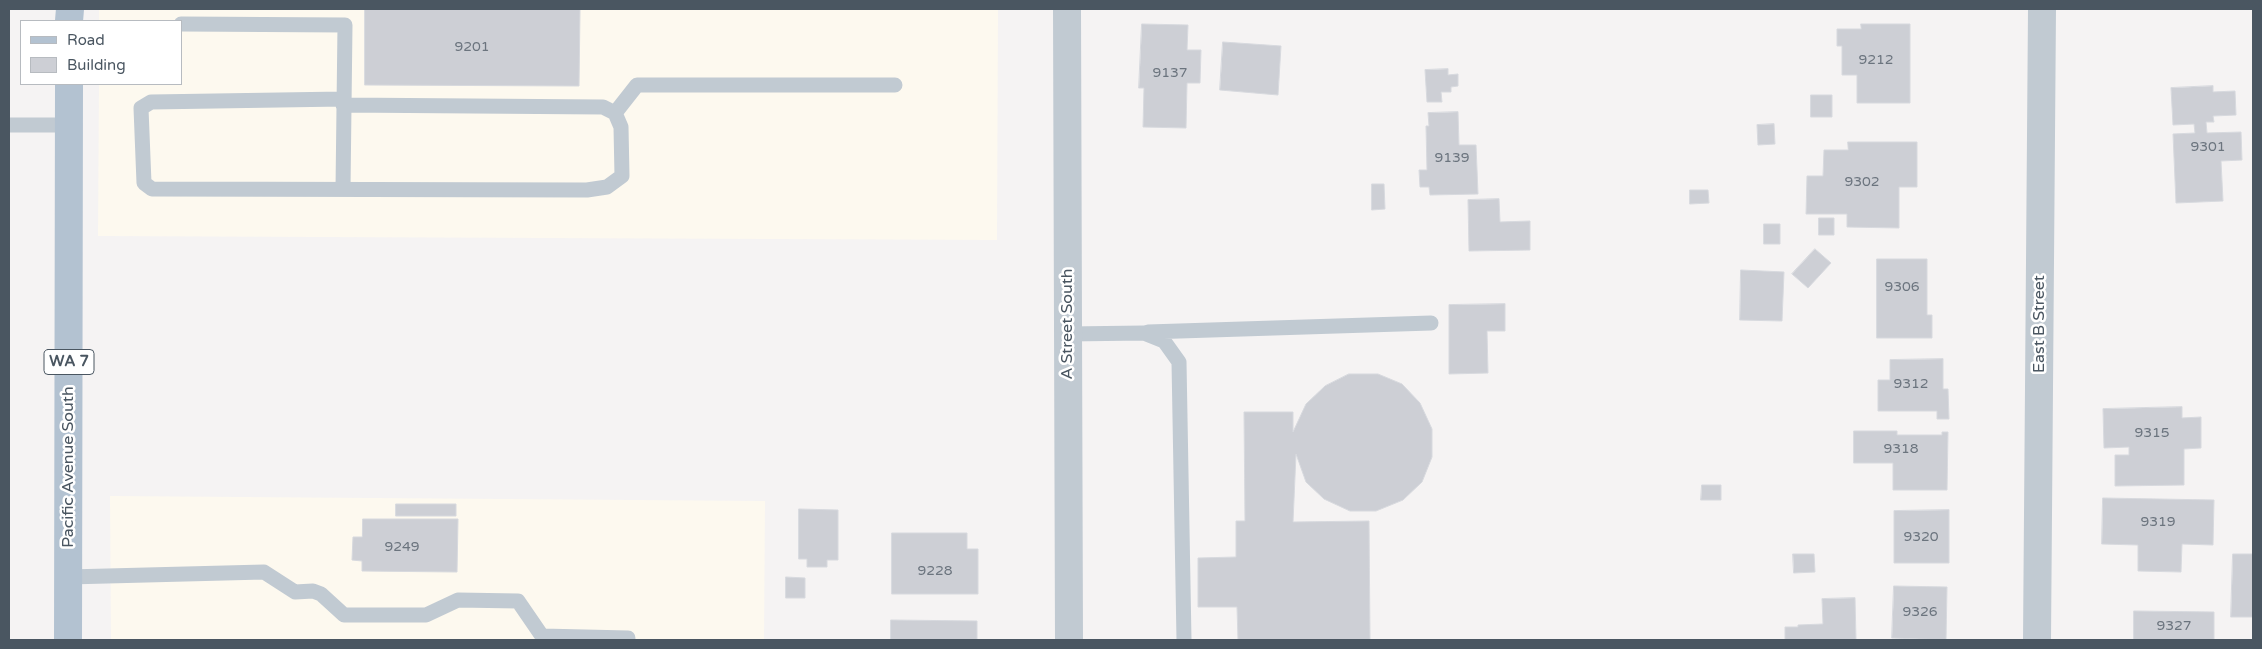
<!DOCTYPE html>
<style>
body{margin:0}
#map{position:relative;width:2262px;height:649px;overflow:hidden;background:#f5f3f3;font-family:"Varela Round",sans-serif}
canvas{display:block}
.frame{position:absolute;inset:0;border:10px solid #4a5661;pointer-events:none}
.legend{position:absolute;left:20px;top:20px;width:162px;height:65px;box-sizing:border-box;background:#fff;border:1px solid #b7bbc0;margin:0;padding:6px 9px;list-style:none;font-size:15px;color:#4a5661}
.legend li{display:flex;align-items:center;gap:10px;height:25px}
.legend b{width:25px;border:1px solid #b7bbc0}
</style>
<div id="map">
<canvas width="2262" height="649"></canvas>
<div class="frame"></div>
<ul class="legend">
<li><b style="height:6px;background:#b3c2d1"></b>Road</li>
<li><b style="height:14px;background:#cdcfd5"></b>Building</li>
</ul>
</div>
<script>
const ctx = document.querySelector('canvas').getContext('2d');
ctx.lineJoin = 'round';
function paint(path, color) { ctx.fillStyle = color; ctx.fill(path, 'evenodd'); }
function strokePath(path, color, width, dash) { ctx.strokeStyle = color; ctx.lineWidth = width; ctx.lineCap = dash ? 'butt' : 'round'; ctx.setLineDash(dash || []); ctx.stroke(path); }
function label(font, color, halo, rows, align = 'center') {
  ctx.font = font + ' "Varela Round",sans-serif'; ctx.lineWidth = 5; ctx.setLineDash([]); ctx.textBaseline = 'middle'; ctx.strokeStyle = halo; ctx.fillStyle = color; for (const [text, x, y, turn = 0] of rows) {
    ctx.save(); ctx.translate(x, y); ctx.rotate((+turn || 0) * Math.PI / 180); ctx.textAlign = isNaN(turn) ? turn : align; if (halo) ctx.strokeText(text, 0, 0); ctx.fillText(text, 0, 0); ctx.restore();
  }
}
const commercial = new Path2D(`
 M99,9H998L997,240L98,236L99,84H181V21H99Z
 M110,496L765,501L764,640H111Z`);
const building = new Path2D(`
 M365,9H580L579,86L365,85Z
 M1142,24L1188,25L1187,50H1201L1200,83H1187L1186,128L1143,127L1144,88H1139Z
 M1861,24H1910V103H1857V75H1842V46H1837V29H1861Z
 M1223,42L1281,46L1278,95L1220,90Z
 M1448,69V75L1458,74V86L1451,87V92H1441L1442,102H1427L1425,70Z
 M2213,86V92L2235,91L2236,115L2213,116L2214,122H2206L2207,133L2241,132L2242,160L2221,161L2223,201L2176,203L2173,134L2195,133L2194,124L2173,125L2171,88Z
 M1811,95H1832V117H1811Z
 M1458,112L1459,145H1476L1478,194L1430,195L1429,187H1420L1419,170H1427L1426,126H1429L1428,113Z
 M1774,124L1775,144L1758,145L1757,125Z
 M1848,142H1917V187H1899V228L1847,227V214H1806L1807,176H1823L1824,150H1848Z
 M1372,184H1384L1385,209L1372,210Z
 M1690,190H1708L1709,203L1690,204Z
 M1499,199L1500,222L1530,221V250L1469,251L1468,200Z
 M1819,218H1834V235H1819Z
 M1764,224H1780V244H1764Z
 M1815,249L1831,263L1808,288L1792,274Z
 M1877,259H1927V315H1932V338H1877Z
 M1741,270L1784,272L1782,321L1740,320Z
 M1505,304V331H1487L1488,373L1449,374V305Z
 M1943,359V389H1948L1949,419H1937V411H1878V380H1890V360Z
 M1349,374H1378L1402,384L1420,403L1432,429V457L1422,482L1403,500L1376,511H1350L1324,499L1306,482L1296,454L1293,522L1369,521L1370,640H1238L1237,607H1198V558L1236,557V521H1245L1244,412H1293V432L1306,404L1325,386Z
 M2182,407V418L2201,417V448L2184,449V485L2115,486V455H2129V447L2104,448L2103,409Z
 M1854,431H1897V435H1942V432H1948L1947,490H1893V463H1854Z
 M1702,485H1721V500H1701Z
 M2103,498L2214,500L2213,545L2182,544L2181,572L2138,571V545L2102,544Z
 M396,504H456V516H396Z
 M799,509L838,510V560H827V567H807V559H799Z
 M1949,510V563H1894V511Z
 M363,519H458L457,572L362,571V561L352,560L353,537H362Z
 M892,533H967V549H978V594H892Z
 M1793,554H1814L1815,572L1794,573Z
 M2233,554H2253V617H2231Z
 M786,577L805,578V598H786Z
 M1894,586L1947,587L1946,640L1892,638Z
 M1855,598L1856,640H1785V627H1798V625L1823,624L1822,599Z
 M2134,611L2214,612V640H2134Z
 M891,620L977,621V640H891Z`);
const lane = new Path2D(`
 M181,24L345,25L343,189
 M343,99L151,102L141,108L144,183L152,189L587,190L607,187L622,176L621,127L615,113L603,107L343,105
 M615,113L637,85H895
 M9,125H69
 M1148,332L1431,323
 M1068,334L1144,333L1164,341L1179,362L1184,640
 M68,577L264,572L295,592L313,591L321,594L344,615H426L458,600L518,601L542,636L628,638`);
const street = new Path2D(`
 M1067,9L1069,640
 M2037,640L2042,9`);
const primary = new Path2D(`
 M69,21L70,9
 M68,640L69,84`);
const numberNames = [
 ["9201",472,47],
 ["9212",1876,60],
 ["9137",1170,73],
 ["9301",2208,147],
 ["9139",1452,158],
 ["9302",1862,182],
 ["9306",1902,287],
 ["9312",1911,384],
 ["9315",2152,433],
 ["9318",1901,449],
 ["9319",2158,522],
 ["9320",1921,537],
 ["9249",402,547],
 ["9228",935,571],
 ["9326",1920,612],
 ["9327",2174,626]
];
const shields = [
 [69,362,50]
];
const shieldNames = [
 ["WA 7",69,362]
];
const streetNames = [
 ["A Street South",1068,324,-90],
 ["East B Street",2040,324,-90],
 ["Pacific Avenue South",69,467,-90]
];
paint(commercial, '#fdf9ef');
paint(building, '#cdcfd5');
strokePath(building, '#d7d9de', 1);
strokePath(lane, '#c1cad2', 15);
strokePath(street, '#c1cad2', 28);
strokePath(primary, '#b3c2d1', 28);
label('14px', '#6b747e', null, numberNames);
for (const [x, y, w] of shields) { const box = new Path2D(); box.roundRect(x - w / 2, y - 12.5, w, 25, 4); ctx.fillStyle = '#fff'; ctx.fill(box); strokePath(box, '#4a5661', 1); }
label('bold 15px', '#4a5661', null, shieldNames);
label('16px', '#4a5661', '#fff', streetNames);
</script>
